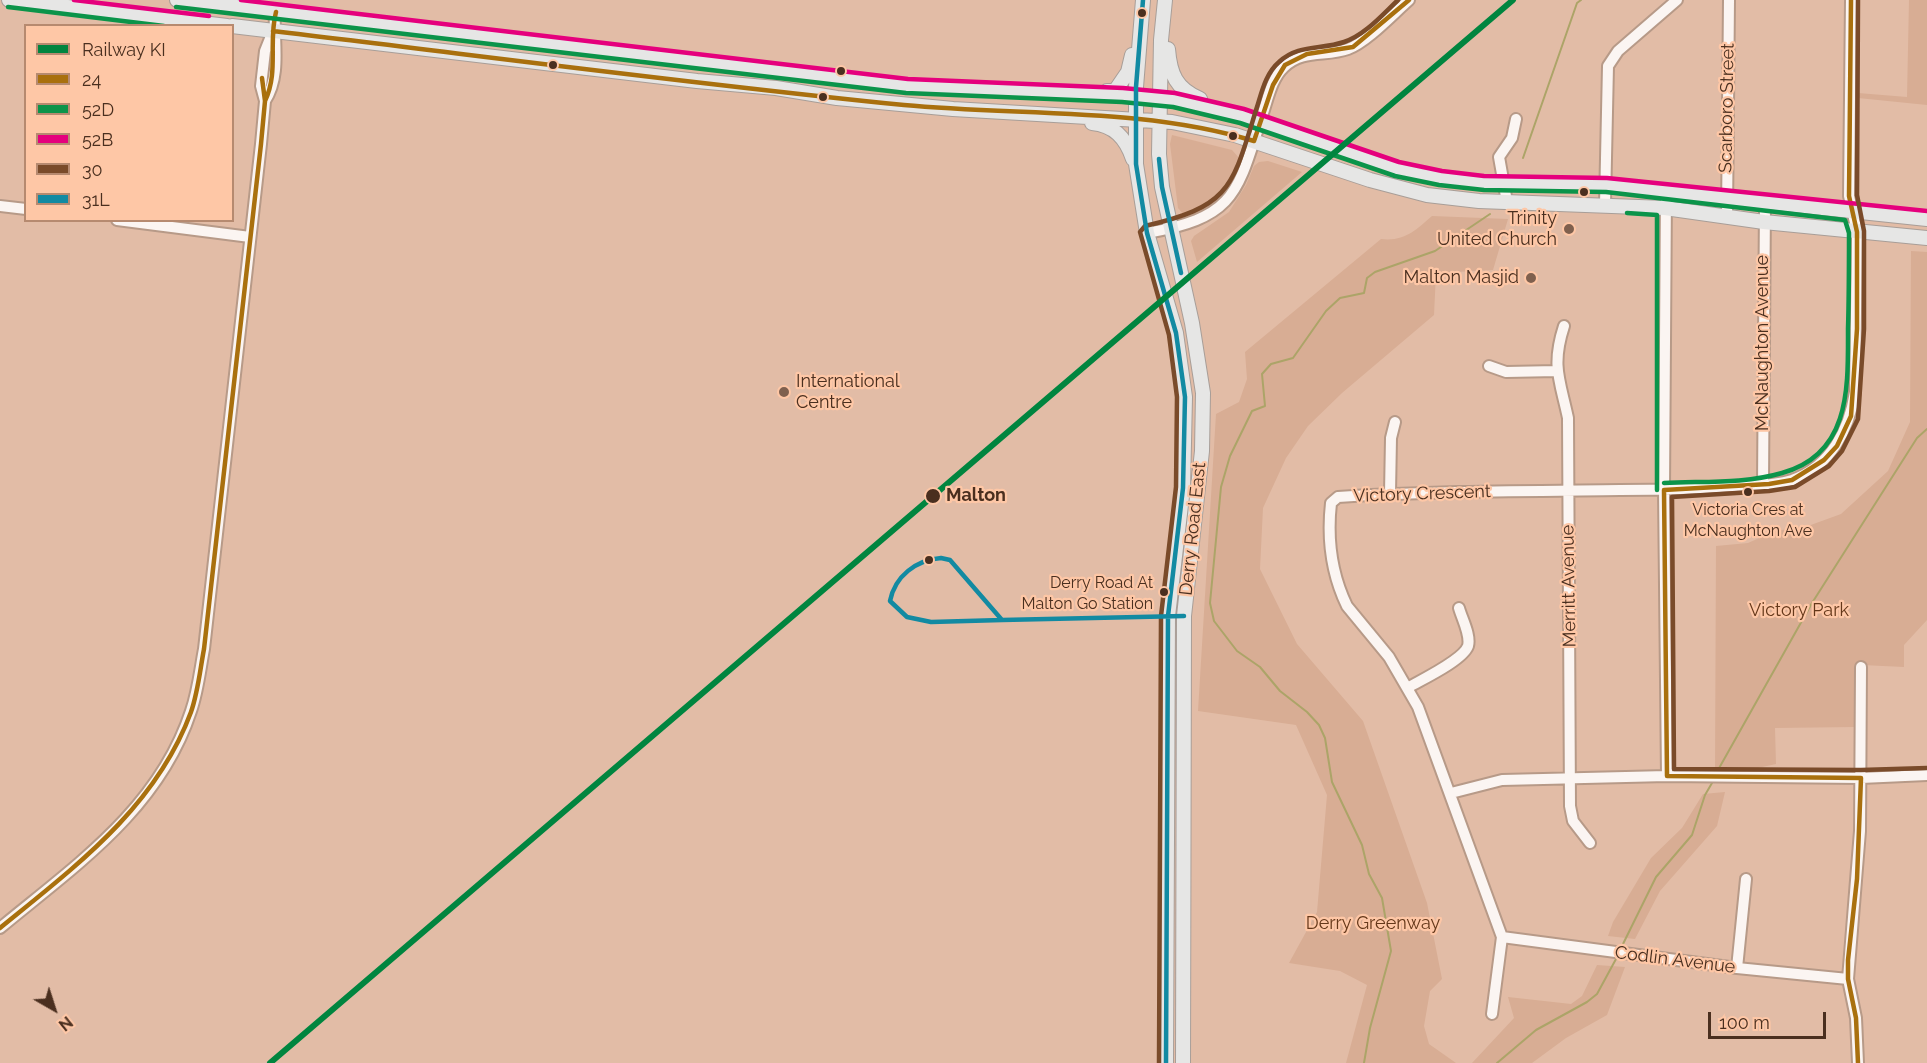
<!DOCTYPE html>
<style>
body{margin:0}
#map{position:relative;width:1927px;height:1063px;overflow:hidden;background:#e2bca6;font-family:Raleway,sans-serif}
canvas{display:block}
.legend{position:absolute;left:24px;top:24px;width:210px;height:198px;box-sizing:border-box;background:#fec7a6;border:2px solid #b68a70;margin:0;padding:8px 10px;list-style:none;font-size:18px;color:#4a2f1f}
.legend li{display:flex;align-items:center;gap:12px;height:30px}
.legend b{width:30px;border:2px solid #b68a70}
.north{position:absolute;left:24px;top:979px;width:60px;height:60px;-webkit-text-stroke:4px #fec7a6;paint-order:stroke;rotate:141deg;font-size:16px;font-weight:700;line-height:24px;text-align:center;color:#4a2f1f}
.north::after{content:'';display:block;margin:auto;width:21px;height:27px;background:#4a2f1f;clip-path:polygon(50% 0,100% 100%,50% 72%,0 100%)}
.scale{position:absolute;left:1708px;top:1012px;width:118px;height:27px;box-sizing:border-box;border:3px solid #4a2f1f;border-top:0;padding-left:8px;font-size:18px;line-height:21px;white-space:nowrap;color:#4a2f1f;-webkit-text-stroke:4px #fec7a6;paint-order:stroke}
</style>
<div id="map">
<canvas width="1927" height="1063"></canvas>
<ul class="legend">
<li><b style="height:8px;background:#00853f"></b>Railway KI</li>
<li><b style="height:8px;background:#a9700e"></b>24</li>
<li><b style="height:8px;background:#0b944a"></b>52D</li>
<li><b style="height:8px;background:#e5007d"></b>52B</li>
<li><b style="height:8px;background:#7a4b2a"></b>30</li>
<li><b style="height:8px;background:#128aa2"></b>31L</li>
</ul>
<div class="north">N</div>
<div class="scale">100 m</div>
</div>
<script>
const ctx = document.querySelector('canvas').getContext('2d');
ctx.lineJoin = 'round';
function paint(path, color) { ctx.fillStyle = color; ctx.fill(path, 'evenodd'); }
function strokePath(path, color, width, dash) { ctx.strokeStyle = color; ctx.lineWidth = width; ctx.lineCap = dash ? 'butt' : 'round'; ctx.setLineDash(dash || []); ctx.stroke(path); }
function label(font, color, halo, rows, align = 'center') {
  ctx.font = font + ' Raleway,sans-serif'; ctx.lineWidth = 4.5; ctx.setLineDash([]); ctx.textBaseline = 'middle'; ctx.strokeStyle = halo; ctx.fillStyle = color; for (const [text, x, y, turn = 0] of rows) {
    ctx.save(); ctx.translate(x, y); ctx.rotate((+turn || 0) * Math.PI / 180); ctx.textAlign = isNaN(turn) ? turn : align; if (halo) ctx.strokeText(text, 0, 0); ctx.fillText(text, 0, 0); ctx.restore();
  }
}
const green = new Path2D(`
 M1909,0H1927V105L1858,98V93L1907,97Z
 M1172,135L1232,150L1240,159C1237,183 1212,217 1185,216L1178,208L1170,144Z
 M1268,161L1302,172L1197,262L1191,241L1194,236L1229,212L1246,185L1254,166L1259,162Z
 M1432,216L1508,219L1493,270L1436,273L1434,315L1342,393L1308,426L1286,458L1263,508L1260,569L1297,644L1363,721L1427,903L1442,979L1430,991L1424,1026L1429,1044L1456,1063H1346L1367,985L1340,971L1289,963L1317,912L1327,795L1296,725L1198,711L1216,414L1239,402L1247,379L1245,352L1381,239C1404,242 1416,230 1432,216Z
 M1911,251L1927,252V620L1904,645V667L1862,665L1855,727L1775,728L1776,764L1744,771L1715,772L1716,546L1748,543L1775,531L1808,526L1841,514L1888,471L1910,422Z
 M1725,792L1717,826L1660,891L1635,939L1608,936L1613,922L1651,858L1682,828L1703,794Z
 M1597,965L1625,967L1607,1015L1566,1038L1532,1063H1472L1514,1018L1508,997L1571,1004L1582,996Z`);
const stream = new Path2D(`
 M1523,158L1577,3L1581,0
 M1718,770L1812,603L1917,438L1927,429
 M1622,946L1656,877L1692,835L1705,795L1712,783
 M1364,1063L1370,1028L1391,951L1382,898L1369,874L1362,845L1332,782L1325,738L1319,725L1307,712L1280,691L1260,667L1237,651L1214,621L1210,603L1221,487L1230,456L1252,411L1265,406L1262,374L1271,364L1293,358L1326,311L1340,298L1364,293L1367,278L1375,272L1435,251L1490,214
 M1497,1063L1536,1030L1587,1002L1597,994L1616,959`);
const minor = new Path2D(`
 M265,101C282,75 273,40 275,12
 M1666,192L1664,490L1667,776
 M1507,202L1499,157L1512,138L1516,119
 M1605,204L1608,66L1618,51L1677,0
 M0,206L26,209
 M1727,216L1729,0
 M117,220L250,237
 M1147,233C1237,217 1237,193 1263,113C1268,98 1272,78 1284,67C1303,49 1326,57 1348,49C1367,42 1393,14 1409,0
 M1564,326C1551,366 1560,380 1568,418L1570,806L1573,821L1590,843
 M1489,366L1506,372L1557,371
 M1763,485L1765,202
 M1390,493L1391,438L1395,422
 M1409,687C1423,679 1463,660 1468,646C1471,635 1462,619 1459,608
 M1451,793L1502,780L1667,776L1861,778L1927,775
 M0,928C76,865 159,809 191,711C198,691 200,670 204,649L261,144L265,101L261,86L265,51L273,31
 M1502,937L1737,968L1848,979
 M1737,968L1746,879
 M1492,1014L1502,937L1418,707L1389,657L1347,606C1331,573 1327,539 1331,503L1338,497C1431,491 1526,491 1620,490C1658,490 1696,489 1734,486C1753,485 1774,486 1792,480C1831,466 1849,430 1855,392L1857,232L1849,196L1851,0
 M1858,1063L1856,1018L1848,979L1860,831L1861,667`);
const major = new Path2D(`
 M9,0L227,26
 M177,0L907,86L1123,95L1174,100L1242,116L1397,169L1441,178L1484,183L1606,185L1927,219
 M1143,0L1136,87V164L1147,233L1176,333L1185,397L1183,488L1168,616L1166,1063
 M1165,0L1161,40L1159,154L1162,187L1192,323L1203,393L1202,451L1184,616L1183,1063
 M232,26L697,81L776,88L837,98L953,109L1172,122L1235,135L1370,180L1427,195L1479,201L1665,208L1764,222L1927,238
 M1168,49C1170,74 1176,89 1200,99
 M1107,91H1115L1128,72L1132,55
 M1092,123C1114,125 1126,138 1133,159`);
const bus1 = new Path2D(`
 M1851,0L1849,196L1857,232V329L1851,416L1837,446L1824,460L1792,480L1769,484L1664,490L1667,776L1861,778L1857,879L1848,960V979L1856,1018L1858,1063
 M273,31C483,56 694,84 904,105C1020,116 1142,107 1254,141L1273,85L1285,65L1307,54L1353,47L1409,0
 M265,101C279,72 268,42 276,12
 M0,928C76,866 156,807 191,712C198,692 200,670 204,649L261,144L265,101L262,78`);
const bus2 = new Path2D(`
 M8,7L164,26
 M176,7L906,93L1122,102L1173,107L1240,123L1395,176L1439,185L1484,190L1606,192L1845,220L1849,233C1849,265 1849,297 1848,329C1848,387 1851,454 1782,473C1744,484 1703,481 1664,483
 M1627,213L1657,215V490`);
const bus3 = new Path2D(`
 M74,0L209,16
 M241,0L908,79L1123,88L1175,93L1244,109L1399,162L1442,171L1484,176L1607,178L1927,211`);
const bus4 = new Path2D(`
 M1858,0L1857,195L1864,231V329L1858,419L1842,451L1829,466L1795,487L1769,491L1672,497L1674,769L1861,770L1927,768
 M1159,1063L1161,616L1176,487L1177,397L1169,335L1140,232L1145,226C1232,206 1232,187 1257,107C1262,91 1266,73 1279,62C1298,44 1321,50 1344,42C1365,35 1382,15 1398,0`);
const bus5 = new Path2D(`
 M1143,0L1136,87V164L1147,233L1176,333L1185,397L1183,488L1168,616L1166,1063
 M1159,159L1162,187L1181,273
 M941,558L950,560L1002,620L931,622L907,617L890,601C895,576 916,560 941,558Z
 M1002,620L1184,616`);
const rail1 = new Path2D(`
 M270,1063L1513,0`);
const markers = [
 [1142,13,5,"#4a2f1f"],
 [553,65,5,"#4a2f1f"],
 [841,71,5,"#4a2f1f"],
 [823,97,5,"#4a2f1f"],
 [1233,136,5,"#4a2f1f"],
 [1584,192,5,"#4a2f1f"],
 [1569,229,6,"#7f604e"],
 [1531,278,6,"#7f604e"],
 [784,392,6,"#7f604e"],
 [1748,492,5,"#4a2f1f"],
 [933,496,8,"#4a2f1f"],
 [929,560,5,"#4a2f1f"],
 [1164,592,5,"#4a2f1f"]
];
const busNames = [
 ["Victoria Cres at",1748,510],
 ["McNaughton Ave",1748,531],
 ["Derry Road At",1153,583,"right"],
 ["Malton Go Station",1153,604,"right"]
];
const streetNames = [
 ["Scarboro Street",1727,108,-89],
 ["McNaughton Avenue",1763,343,-90],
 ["Victory Crescent",1422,494,-2],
 ["Derry Road East",1193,529,-84],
 ["Merritt Avenue",1569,586,-91],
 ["Codlin Avenue",1675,960,7]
];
const poiNames = [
 ["Trinity",1557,219],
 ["United Church",1557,240],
 ["Malton Masjid",1519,278],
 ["International",796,382,"left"],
 ["Centre",796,403,"left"]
];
const stopNames = [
 ["Malton",946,496]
];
const parkNames = [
 ["Victory Park",1799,611],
 ["Derry Greenway",1373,924]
];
paint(green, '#d8ad94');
strokePath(stream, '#aca468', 2);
strokePath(minor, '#b79a88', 14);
strokePath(major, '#a89e98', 16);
strokePath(minor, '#fbf5f2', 10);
strokePath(major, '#e6e6e5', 14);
strokePath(bus1, '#a9700e', 4.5);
strokePath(bus2, '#0b944a', 4.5);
strokePath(bus3, '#e5007d', 4.5);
strokePath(bus4, '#7a4b2a', 4.5);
strokePath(bus5, '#128aa2', 4.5);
strokePath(rail1, '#00853f', 6);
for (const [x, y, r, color] of markers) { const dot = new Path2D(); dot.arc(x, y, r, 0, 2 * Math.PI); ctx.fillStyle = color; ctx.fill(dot); strokePath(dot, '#fec7a6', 2); }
label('16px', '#4a2f1f', '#fec7a6', busNames);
label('18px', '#4a2f1f', '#fec7a6', streetNames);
label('18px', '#4a2f1f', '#fec7a6', poiNames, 'right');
label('bold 18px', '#4a2f1f', '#fec7a6', stopNames, 'left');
label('18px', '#65381a', '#fec7a6', parkNames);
</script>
